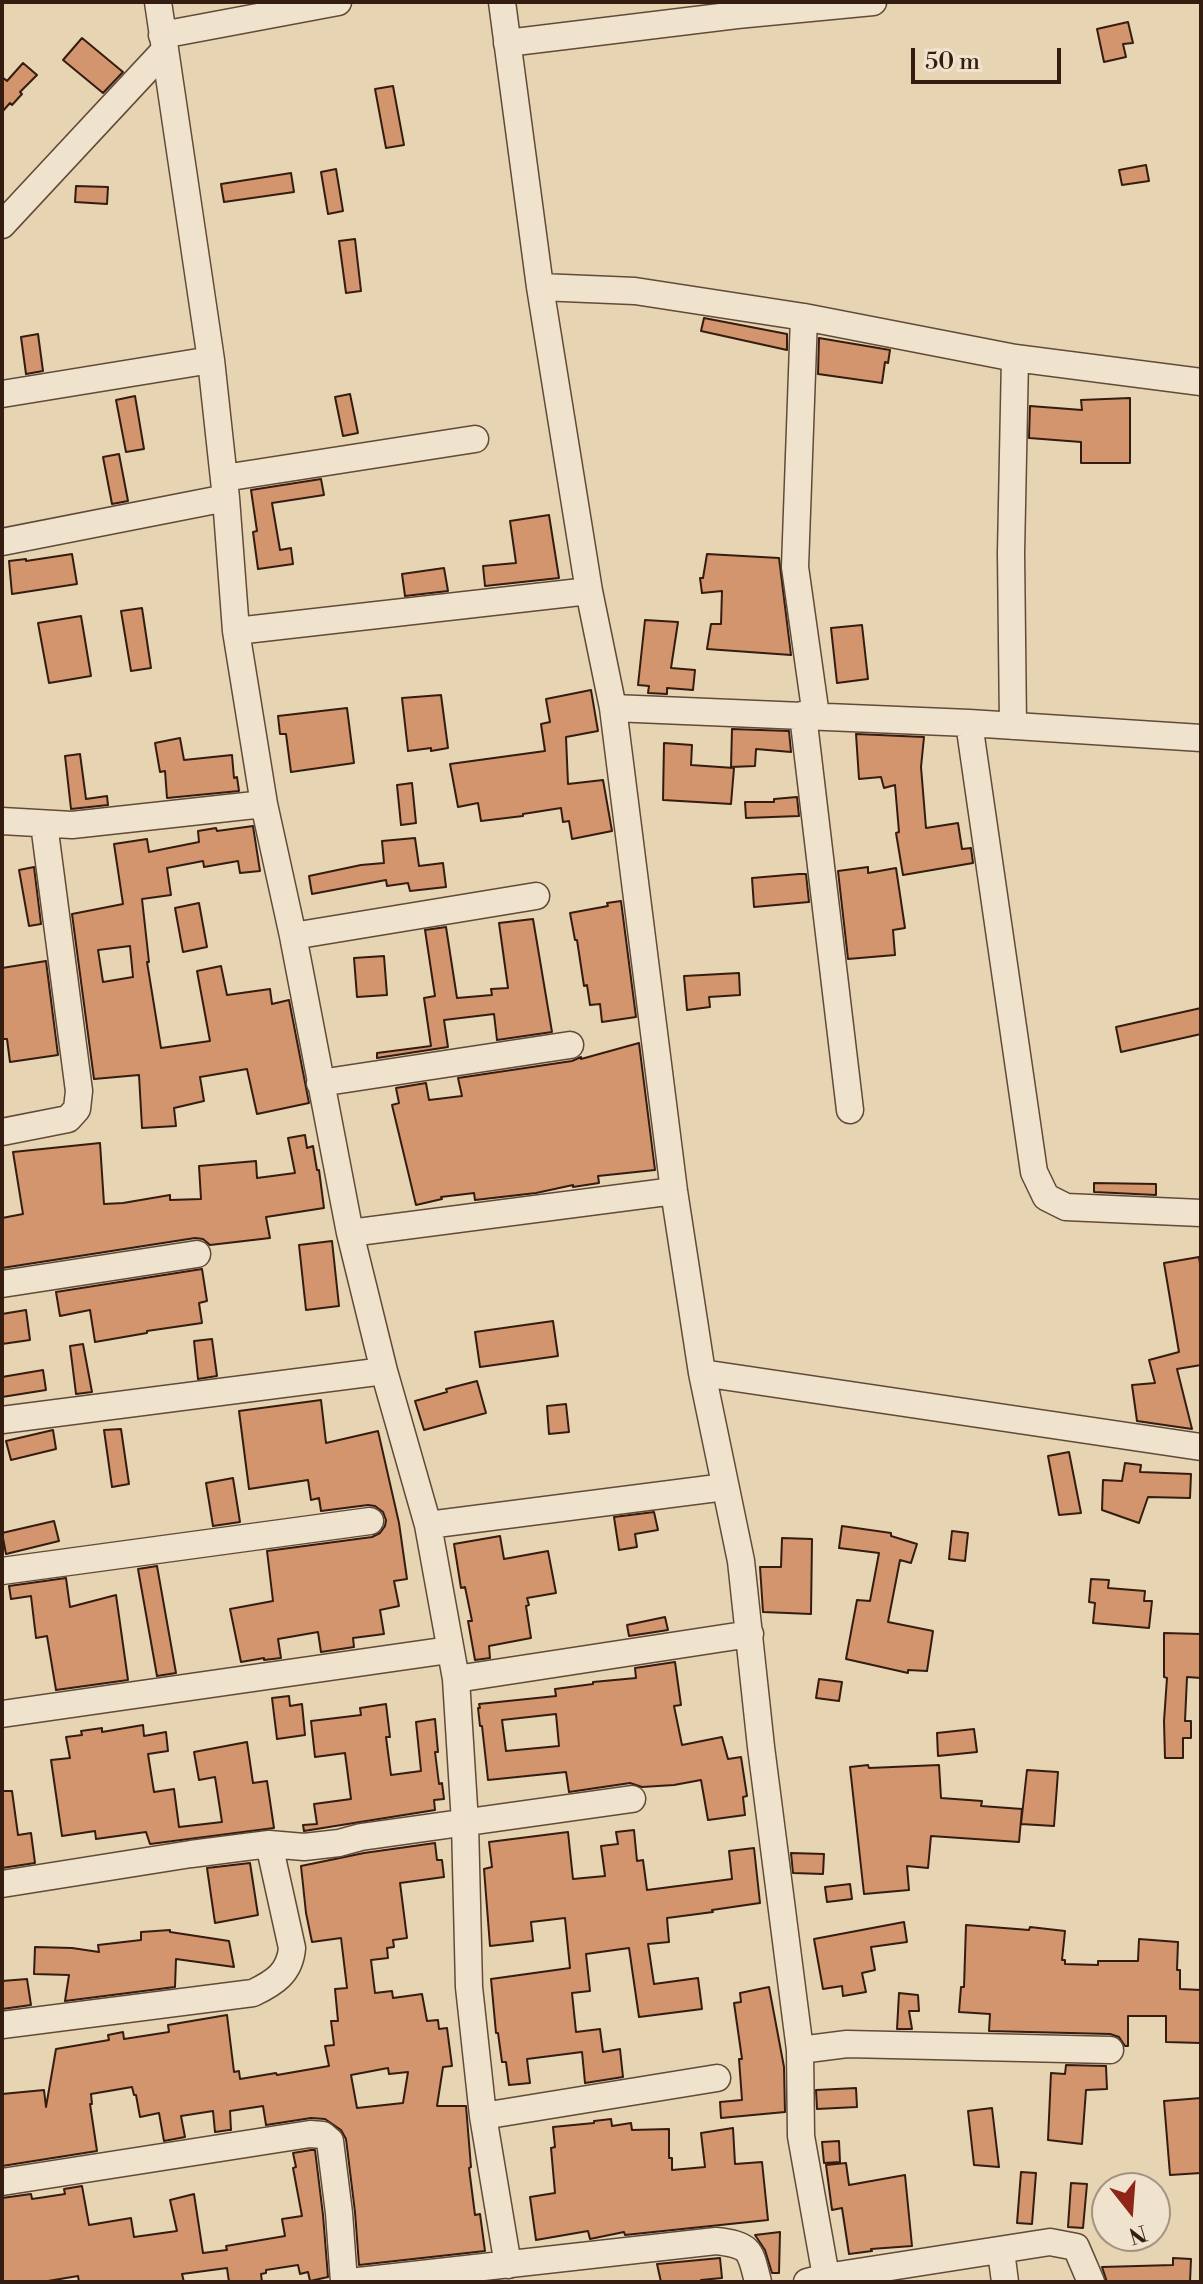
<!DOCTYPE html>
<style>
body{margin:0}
#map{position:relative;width:1203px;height:2284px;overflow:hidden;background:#e7d4b2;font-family:"Libre Bodoni",serif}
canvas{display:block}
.frame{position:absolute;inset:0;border:4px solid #351c11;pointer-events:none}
.north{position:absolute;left:1091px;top:2172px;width:80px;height:80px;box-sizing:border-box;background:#efe3cd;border:2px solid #a59382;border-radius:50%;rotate:163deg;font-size:22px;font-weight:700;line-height:32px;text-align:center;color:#351c11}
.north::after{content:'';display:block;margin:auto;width:28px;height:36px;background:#8f2418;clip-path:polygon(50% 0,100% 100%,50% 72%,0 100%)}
.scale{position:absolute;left:911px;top:48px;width:150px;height:36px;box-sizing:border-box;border:4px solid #351c11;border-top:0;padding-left:10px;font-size:24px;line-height:28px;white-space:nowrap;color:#351c11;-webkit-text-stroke:6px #efe3cd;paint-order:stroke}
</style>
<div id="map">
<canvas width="1203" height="2284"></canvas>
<div class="frame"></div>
<div class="north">N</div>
<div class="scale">50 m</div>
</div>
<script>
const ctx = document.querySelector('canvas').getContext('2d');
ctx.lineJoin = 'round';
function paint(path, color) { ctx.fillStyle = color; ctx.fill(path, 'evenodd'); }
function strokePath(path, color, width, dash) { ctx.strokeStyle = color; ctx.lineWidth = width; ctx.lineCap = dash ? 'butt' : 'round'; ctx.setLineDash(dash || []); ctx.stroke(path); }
const building = new Path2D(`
 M1128,22L1133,43L1123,44L1126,57L1104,62L1097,29Z
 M82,38L123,72L103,93L63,60Z
 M23,63L37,75L20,92L22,94L12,105L10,103L2,112V77L7,81Z
 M393,86L404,145L386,148L375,89Z
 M1146,165L1149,181L1122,185L1119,170Z
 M336,169L343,211L328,214L321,172Z
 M291,173L294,192L224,202L221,184Z
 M76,186L108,187L107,204L75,202Z
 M355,239L361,291L346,293L339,241Z
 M704,318L787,334V350L701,331Z
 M38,334L43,371L26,374L21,337Z
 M819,338L890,350L888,363L885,362L882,383L818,374Z
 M350,394L358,433L343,436L335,397Z
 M135,396L144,449L126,452L116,400Z
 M1130,398V463H1081V442L1029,438L1030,406L1082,410L1081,400Z
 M119,454L128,501L112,504L103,457Z
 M321,479L324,495L272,503L280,550L291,548L293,564L258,569L253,532L257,531L251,490Z
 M549,515L559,578L485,586L483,566L516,563L510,521Z
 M72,554L77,584L12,594L9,561L26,559V561Z
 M707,554L779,558L791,655L707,649L711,624H721L722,591L702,593L700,578H703Z
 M444,568L448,591L405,596L402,574Z
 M142,608L151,668L131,671L121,611Z
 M81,616L91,676L49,683L38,623Z
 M645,620L678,622L671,668L695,670L693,690L667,688V694L648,693L649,686L638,685Z
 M862,625L868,679L837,683L831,628Z
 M591,690L598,731L566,737L568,784L603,780L612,831L572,839L569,821L563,822L561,808L523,814V816L481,821L478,803L458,807L450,764L545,751L541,724L550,722L546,699Z
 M441,695L448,748L431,751V748L408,751L402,698Z
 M347,708L354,763L291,772L286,734H280L278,716Z
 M732,729L789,731L791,752L756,749L755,766L731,767Z
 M856,734L924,737L921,767L926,828L958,823L962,849L971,848L973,863L903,875L896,833L899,832L895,785L884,788L881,777L859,779Z
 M180,738L184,760L232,755L234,778L237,777L239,791L167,798L165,771L160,772L155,743Z
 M664,743L692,745L691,765L734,768L731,804L663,800Z
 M80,754L86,799L107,796L108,805L71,809L65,756Z
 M412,783L416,823L401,825L397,785Z
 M797,797L799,816L746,818L745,802H774V799Z
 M253,826L260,871L240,873L238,861L204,867L203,861L167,868L171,895L142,899L149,962H147L161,1048L210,1041L197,971L221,966L227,995L270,989L272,1004L289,1000L309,1103L257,1114L247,1069L200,1077L204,1101L174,1108L176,1126L142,1128L139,1075L94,1079L72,914L123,904L114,844L147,839L149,852L199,842L198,831L216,828L217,831ZM130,946L133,977L103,982L98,950Z
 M415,838L419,866L443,863L446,887L410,891L408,883L387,886L386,880L312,894L309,876L361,865L384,863L382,841Z
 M34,867L41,924L29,926L19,870Z
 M868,867V873L896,868L905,928L893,930L895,955L848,959L838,871Z
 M799,874H806L809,902L754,907L752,878Z
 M621,901L636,1017L602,1022L600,1004L590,1005L587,985L584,986L577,940H575L570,913L608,906L607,903Z
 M199,903L207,947L183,952L175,908Z
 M533,919L552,1032L497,1040L494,1014L444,1020L448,1047L377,1058V1053L431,1046L424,998L435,996L425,930L446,927L457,998L492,995L491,989L508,988L499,923Z
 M384,956L387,995L357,997L354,958Z
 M46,961L58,1055L10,1062L7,1039H3L2,1031V968Z
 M739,973L740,995L709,997L710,1007L687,1010L684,976Z
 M1201,1008V1034L1121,1052L1116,1027Z
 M639,1043L655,1170L598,1176L599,1183L573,1187V1185L536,1193L475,1200L474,1193L441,1197L442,1199L416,1205L392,1105L399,1103L396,1088L426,1083L429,1100L462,1096L458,1078L572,1061L581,1057V1059Z
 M305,1135L307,1148L313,1146L317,1170H319L324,1208L266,1217L270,1238L210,1245L203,1239L195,1238L2,1268V1218L23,1214L13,1152L100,1143L104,1204L123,1203L170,1195V1200L201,1199L199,1166L256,1161L257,1178L295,1173L288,1138Z
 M1094,1183L1156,1184V1195L1094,1192Z
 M332,1241L339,1306L306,1310L299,1245Z
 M1199,1257L1201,1270V1365L1177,1369L1192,1429L1137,1421L1132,1385L1155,1383L1149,1360L1179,1352L1164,1263Z
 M202,1269L207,1301L199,1303L202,1323L147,1331V1333L95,1342L90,1310L60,1316L56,1292Z
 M26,1310L30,1340L2,1344V1314Z
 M553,1321L558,1356L480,1367L475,1332Z
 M212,1339L217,1376L198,1379L194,1341Z
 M83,1344L92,1392L76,1394L70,1346Z
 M43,1370L46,1390L2,1397V1377Z
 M477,1381L486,1413L424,1430L415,1401L447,1392L446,1389Z
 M321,1400L326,1443L378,1431L399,1523L407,1579L394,1581L399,1606L380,1610L384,1634L353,1638L354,1647L321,1652L318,1632L278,1639L281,1658L264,1660V1658L241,1662L230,1609L273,1601L267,1551L372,1537L380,1533L385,1526L386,1520L383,1512L375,1506L368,1505L321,1511L319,1498L311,1500L308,1480L249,1489L239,1411Z
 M566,1404L569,1432L549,1434L547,1406Z
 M121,1429L129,1484L112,1487L104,1430Z
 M53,1430L56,1449L11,1460L6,1441Z
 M1069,1452L1081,1513L1059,1515L1048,1456Z
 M1125,1463L1141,1465L1140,1472L1191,1474L1190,1498L1148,1497L1139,1523L1102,1510L1103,1480L1122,1481Z
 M233,1478L240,1522L213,1526L206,1483Z
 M654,1512L658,1530L635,1534L637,1547L619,1550L614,1517Z
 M54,1521L59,1541L6,1554L2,1533Z
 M842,1526L891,1533V1536L917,1544L911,1563L900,1560L888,1622L933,1631L927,1671L908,1670V1673L846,1659L857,1600L870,1601L879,1553L839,1548Z
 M952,1531L968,1533L965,1561L949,1559Z
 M500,1536L504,1559L548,1551L556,1593L527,1598L529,1605L526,1606L531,1638L489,1646L490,1658L475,1660L468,1621H472L465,1587L461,1588L454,1544Z
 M782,1538L812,1539L811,1614L763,1612L760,1567H781Z
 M157,1566L176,1673L157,1676L138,1569Z
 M66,1578L70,1607L116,1595L128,1680L56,1690L47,1636L36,1638L31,1596L11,1599L9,1586Z
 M1091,1579L1109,1580L1108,1588L1145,1591L1144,1601H1152L1149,1628L1093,1623L1095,1603L1089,1602Z
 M665,1617L668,1630L629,1636L627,1625Z
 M1164,1633L1201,1634V1678L1187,1677L1185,1721H1191V1738H1183V1758H1165L1164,1721L1167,1678L1164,1677Z
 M675,1662L681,1705L674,1706L682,1745L722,1737L728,1759L741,1757L747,1796L743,1797L745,1815L708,1820L701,1780L674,1785L642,1787L630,1783L569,1792L566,1772L488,1780L482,1726H480L478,1708H480L479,1704L556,1696L555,1689L593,1684V1682L636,1678L635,1668ZM556,1714L559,1746L506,1751L502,1720Z
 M819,1679L842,1682L839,1701L816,1698Z
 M289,1696L290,1706L302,1704L305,1735L277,1739L272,1698Z
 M386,1704L390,1737H386L391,1775L421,1771L416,1722L435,1719L438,1752H435L439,1784L442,1783L444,1799L434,1800L435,1810L304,1831L303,1825L317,1824L314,1804L351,1799L345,1753L315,1757L311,1721L361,1715L360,1708Z
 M143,1725L144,1736L166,1732L168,1751L148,1754L154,1792L174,1789L179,1827L222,1822L215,1777L199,1780L194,1752L247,1742L253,1783L267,1781L274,1828L150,1844L146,1832L96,1839L95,1831L62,1836L51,1760L70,1758L66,1737L82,1735L81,1731L102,1728V1732Z
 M974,1729L977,1752L938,1756L937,1733Z
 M868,1765L869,1768L939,1765L941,1798L982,1801L981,1806L1022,1809L1019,1842L931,1836L928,1868L907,1866L909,1890L864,1894L850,1767Z
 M1027,1770L1058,1772L1054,1826L1021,1824Z
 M2,1791H12L18,1835L31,1833L35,1863L2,1868Z
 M634,1830L637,1861L643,1860L647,1890L732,1879L729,1851L754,1848L760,1903L712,1910L713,1912L667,1918L669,1942L648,1944L654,1984L698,1978L702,2009L639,2017L629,1948L586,1954L590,1991L572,1993L576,2032L600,2029L603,2052L620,2049L623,2077L585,2083L582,2052L527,2059L530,2083L509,2085L506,2062H502L498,2033H496L491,1979L570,1968L565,1918L531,1922L533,1941L490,1946L484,1869L492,1867L489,1842L568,1832L573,1879L605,1876L601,1846L618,1844L616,1832Z
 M435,1843L437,1860H442L444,1877L400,1883L407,1938L393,1940L394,1947L387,1948L388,1958L371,1960L375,1993L392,1991L393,1998L422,1994L427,2021L438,2020L439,2029L447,2028L452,2066L443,2067L437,2106H466L471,2167L469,2168L475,2215L480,2214L485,2251L359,2265L355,2212L346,2139L341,2130L325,2119L311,2118L266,2125L263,2106L230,2111L231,2130H229L215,2132L213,2111L181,2116L185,2137L164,2141L159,2113L140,2117L136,2095H134L132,2087L91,2094L92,2104H90L97,2151L2,2166V2094L44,2090L46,2107L56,2049L109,2040L108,2035L123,2032L124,2039L169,2032L168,2025L227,2015L234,2072L239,2071L240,2079L276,2073L277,2075L329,2066L325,2046L334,2045L331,2021H338L335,1989L347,1988L341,1938L312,1942L306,1913L301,1866L364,1853ZM388,2068L389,2074L408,2072L403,2103L357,2108L351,2075Z
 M791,1853L824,1854L823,1874L793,1873Z
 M250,1863L258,1915L215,1923L207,1868Z
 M850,1884L852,1899L827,1902L825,1887Z
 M904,1922L907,1942L871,1947L875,1970L862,1973L866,1992L843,1996L842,1986L823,1989L814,1939Z
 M966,1925L1029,1930L1030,1927L1065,1931L1062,1960H1065V1964L1098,1965V1961H1138L1139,1939L1178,1942L1177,1970H1180V1989L1201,1990V2043L1166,2042V2016H1128V2046H1125L1119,2037L1110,2034L989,2031L990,2014L959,2012L961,1987H964Z
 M170,1930V1932L229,1941L234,1967L176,1959L175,1987L65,2001L69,1975L34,1974L35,1947L72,1948L99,1952L98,1945L141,1940V1932Z
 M27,1979L31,2005L2,2009V1981Z
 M769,1987L784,2067L785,2112L721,2118L720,2102L742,2100L739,2059H742L734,2003L741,2002L740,1993Z
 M899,1993L918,1995L919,2011H909L912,2029H897Z
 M1066,2065L1106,2066L1107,2089L1086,2090L1082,2144L1048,2140L1051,2073L1065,2074Z
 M856,2088L857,2107L817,2109L816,2090Z
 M1201,2098V2173L1170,2175L1164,2101Z
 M992,2108L999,2167L974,2165L968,2111Z
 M611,2119L612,2126L631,2123L632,2130L669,2129V2158H672V2170L705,2167L701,2133L733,2128L735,2164L762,2162L768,2220L625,2235L624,2232L590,2239L588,2231L536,2240L530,2197L555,2193L551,2148L555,2147L553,2127L594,2123V2121Z
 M839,2141L840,2162L824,2163L822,2142Z
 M311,2150H315L323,2215L328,2277L310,2281L308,2272L300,2274L298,2265L266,2270V2273L261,2274L262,2282H229L227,2268L182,2274L184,2282H79L78,2276L42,2282H2V2198L31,2194L32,2199L65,2194L64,2189L82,2186L89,2225L131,2218L134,2237L177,2231L170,2200L194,2194L203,2253L227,2250L226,2246L285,2236L282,2219L302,2216L293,2168L296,2167L293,2153Z
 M846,2163L849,2185L905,2175L912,2246L871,2249L872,2251L849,2254L842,2208L832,2210L826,2165Z
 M1021,2172L1036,2173L1032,2224L1017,2223Z
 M1071,2183L1087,2184L1083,2228L1068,2227Z
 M780,2232L779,2273H772L765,2250L755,2235Z
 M720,2258L722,2278L701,2280V2282H661L657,2264Z
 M1173,2258L1191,2259L1190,2282H1107L1102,2267L1173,2265Z`);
const minor = new Path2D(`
 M158,2L211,360L226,498L236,631L264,804L293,936L350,1233L384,1371L428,1525L456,1679L465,1823L469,1987L483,2116L508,2265
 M502,2L540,287L589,591L613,708L674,1191L702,1373L741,1561L761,1747L800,2050L801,2136L827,2282
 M162,35L338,2
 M507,43L737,15L873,2
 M2,225L164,51
 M540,287L635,291L804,317L1015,358L1201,382
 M804,317L795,567L816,716
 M2,394L211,360
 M224,478L475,439
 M2,542L226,498
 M236,631L589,591
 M613,708L969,723L1201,738
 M803,715L850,1110
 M969,723L1034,1172L1046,1197L1066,1207L1201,1213
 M1013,726L1011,553L1015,358
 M2,821L72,825L264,804
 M293,936L536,896
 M320,1083L570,1045
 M2,1132L68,1119L77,1109L79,1091L44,824
 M350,1233L674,1191
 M2,1284L197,1254
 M702,1373L1201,1447
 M2,1420L384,1371
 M428,1525L725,1487
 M2,1571L370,1521
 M456,1679L750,1634
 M2,1714L449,1650
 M2,1884L191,1854L269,1844L304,1847L339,1843L361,1837L632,1799
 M2,2025L253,1993C274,1983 290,1973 292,1948L269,1844
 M800,2050L847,2044L1110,2050
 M483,2116L717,2078
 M2,2182L310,2134L323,2135L330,2141L339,2213L344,2282
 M1001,2251L1005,2282
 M350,2282L716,2241C751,2245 750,2250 758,2282
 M807,2282L826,2277L1050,2242L1076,2247L1091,2282`);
paint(building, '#d2956d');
strokePath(building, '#351c11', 2);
strokePath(minor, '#624a39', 29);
strokePath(minor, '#efe3cd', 26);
</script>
